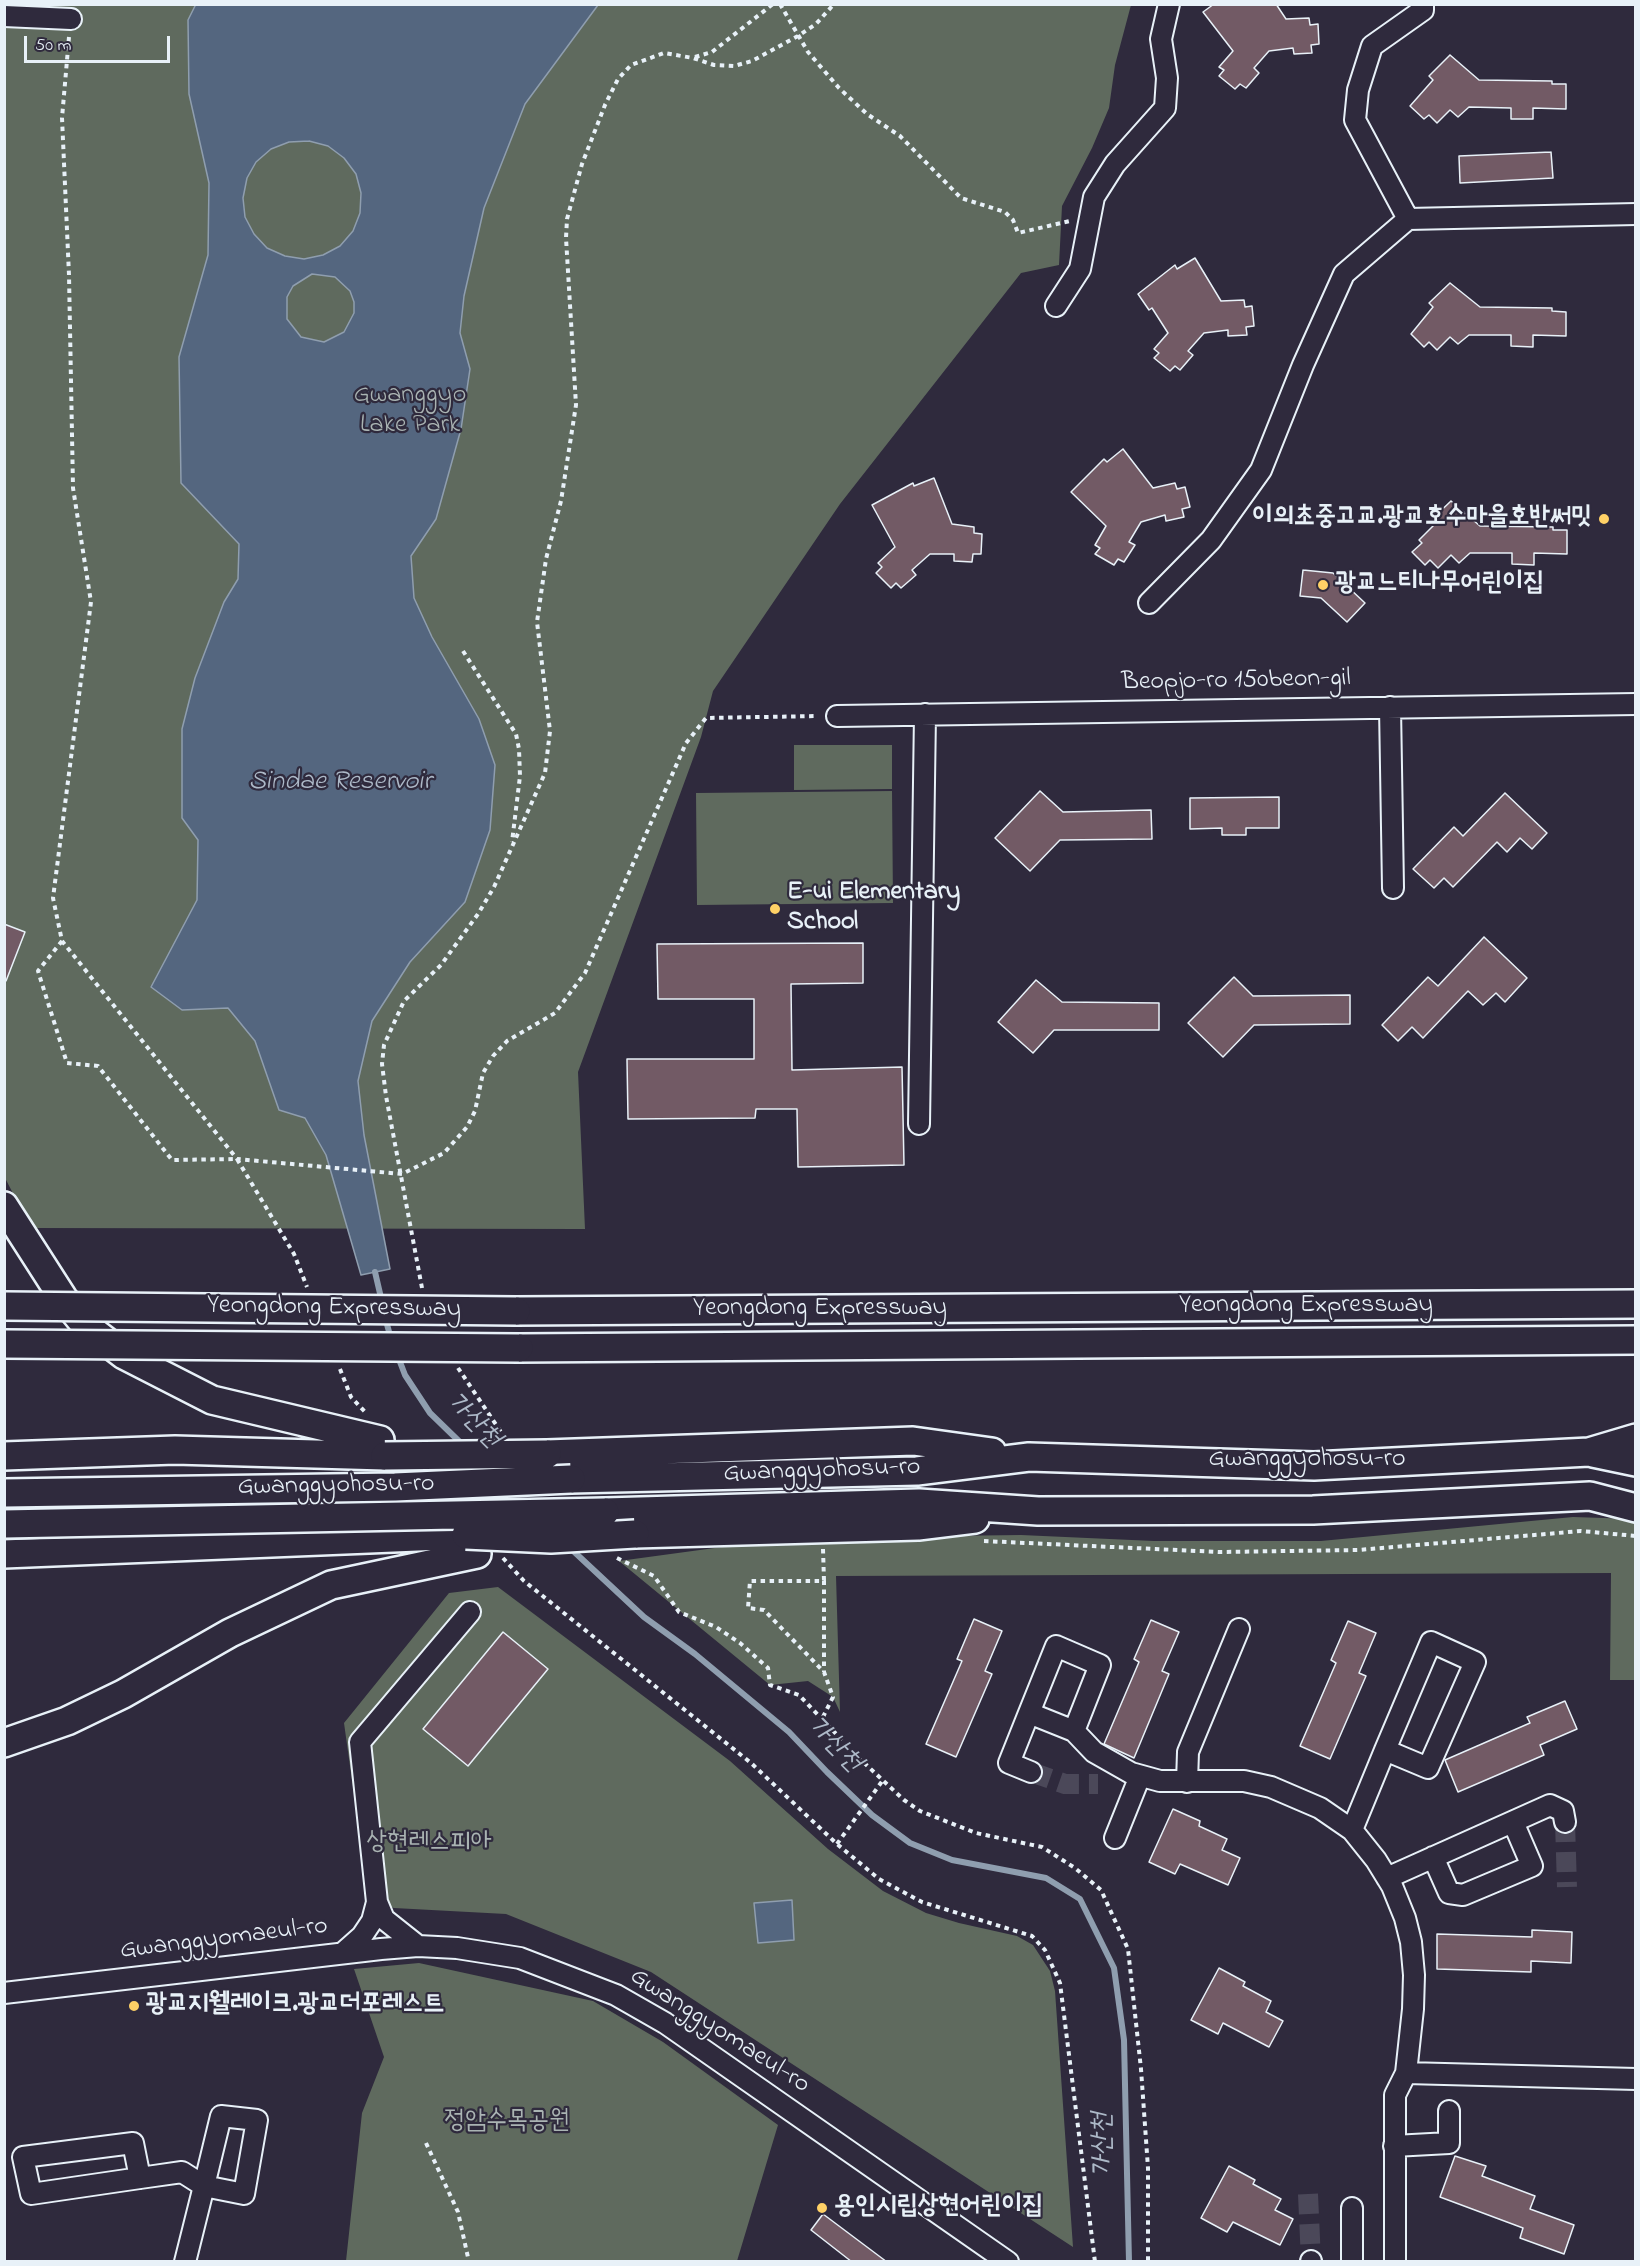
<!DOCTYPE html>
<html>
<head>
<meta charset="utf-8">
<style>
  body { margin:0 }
  #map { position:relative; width:1640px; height:2266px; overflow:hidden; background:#2f2a3d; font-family:"Indie Flower",sans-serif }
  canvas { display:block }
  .frame { position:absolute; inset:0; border:6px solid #e8f1f8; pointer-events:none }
  .scale { position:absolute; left:24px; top:36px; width:146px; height:27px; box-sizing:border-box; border:3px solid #e8f1f8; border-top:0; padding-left:8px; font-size:18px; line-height:21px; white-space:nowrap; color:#e8f1f8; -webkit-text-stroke:4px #2f2a3d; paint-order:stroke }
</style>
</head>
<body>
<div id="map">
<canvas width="1640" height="2266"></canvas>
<div class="frame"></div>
<div class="scale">50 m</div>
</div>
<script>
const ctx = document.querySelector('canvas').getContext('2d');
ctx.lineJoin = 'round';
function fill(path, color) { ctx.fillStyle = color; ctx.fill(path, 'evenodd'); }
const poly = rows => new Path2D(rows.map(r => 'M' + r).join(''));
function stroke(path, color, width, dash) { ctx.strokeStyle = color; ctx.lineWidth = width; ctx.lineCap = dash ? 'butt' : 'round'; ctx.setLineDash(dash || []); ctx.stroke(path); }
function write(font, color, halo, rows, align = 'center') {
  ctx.font = font + ' "Indie Flower","Poor Story",sans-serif'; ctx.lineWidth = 4.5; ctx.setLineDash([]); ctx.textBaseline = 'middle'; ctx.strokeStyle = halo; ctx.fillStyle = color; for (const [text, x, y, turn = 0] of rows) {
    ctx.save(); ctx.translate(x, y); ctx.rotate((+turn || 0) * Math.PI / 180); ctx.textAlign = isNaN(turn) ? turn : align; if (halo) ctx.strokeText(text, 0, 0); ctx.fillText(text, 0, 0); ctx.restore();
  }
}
const green = poly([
  [5,5,1131,5,1115,65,1109,108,1092,148,1062,206,1059,265,1021,273,840,504,713,691,701,737,578,1072,585,1229,31,1228,5,1178],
  [794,745,892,745,892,789,794,790],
  [892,791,893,903,697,905,696,793],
  [1573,1517,1635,1519,1635,1680,1610,1680,1611,1573,836,1576,840,1712,833,1697,808,1681,770,1685,619,1561,788,1538,1021,1535,1154,1541,1321,1541],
  [498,1587,730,1761,828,1849,883,1891,926,1913,959,1923,1017,1936,1033,1945,1050,1971,1055,1991,1073,2247,651,1972,506,1914,394,1908,369,1901,344,1723,449,1593],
  [419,1963,593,2001,663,2042,778,2125,737,2261,346,2261,362,2113,384,2057,354,1969]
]);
const water = poly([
  [196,4,598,5,525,104,484,208,464,296,460,333,470,369,461,429,436,519,411,556,414,598,432,637,479,719,495,765,490,830,465,902,410,962,372,1021,358,1081,364,1135,390,1269,361,1275,326,1155,305,1118,279,1110,255,1041,228,1008,182,1010,151,987,197,900,198,840,182,818,182,729,195,678,224,602,238,579,239,544,181,483,179,357,208,255,209,183,189,94,188,20,196,4],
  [309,141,328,146,344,158,356,174,361,193,360,213,353,231,340,246,323,255,304,259,285,256,267,248,254,234,245,217,243,198,247,178,256,162,271,149,289,142,309,141],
  [312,274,335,277,350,291,354,302,354,313,344,332,324,342,301,337,287,319,287,297,293,286,312,274],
  [792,1900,794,1940,758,1943,754,1903,792,1900]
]);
const stream = poly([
  [375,1272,382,1302],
  [385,1317,391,1339],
  [397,1354,405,1375,430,1413,465,1447],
  [569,1547,644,1617,695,1654,789,1732,827,1772,872,1815,910,1843,952,1860,1046,1878,1080,1899,1114,1968,1124,2040,1129,2262]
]);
const building = poly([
  [1214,4,1276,4,1286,19,1309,18,1310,25,1318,24,1319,44,1311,45,1312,53,1294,54,1293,48,1269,51,1254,68,1259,73,1246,88,1240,84,1235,89,1219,76,1224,70,1219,67,1233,51,1203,12,1214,4],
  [1450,55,1479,80,1552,81,1552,84,1566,84,1566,109,1533,108,1533,119,1511,119,1511,108,1469,107,1458,117,1450,110,1437,123,1429,115,1424,119,1410,106,1433,80,1429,76,1450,55],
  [1551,152,1553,178,1460,183,1459,156,1551,152],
  [1195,258,1221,301,1244,300,1245,307,1252,306,1254,326,1246,327,1247,335,1228,336,1228,330,1204,333,1188,351,1193,355,1180,370,1175,366,1170,371,1154,358,1159,353,1154,349,1168,333,1152,308,1149,310,1138,294,1175,265,1177,269,1195,258],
  [1450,283,1480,307,1552,308,1552,311,1566,312,1566,336,1533,335,1533,347,1511,346,1511,335,1469,335,1458,344,1450,337,1437,350,1429,342,1424,347,1411,334,1433,307,1429,303,1450,283],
  [1123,449,1153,488,1175,483,1177,489,1185,487,1190,507,1182,509,1184,517,1166,521,1165,515,1141,522,1129,542,1135,545,1124,562,1118,559,1114,565,1095,554,1100,548,1095,545,1106,526,1071,492,1104,459,1107,462,1123,449],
  [934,478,952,524,974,527,974,533,982,534,981,554,973,554,972,562,954,561,954,554,930,554,912,570,916,575,901,588,896,583,891,588,876,573,882,567,878,563,895,547,872,505,913,483,914,486,934,478],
  [1451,501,1480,526,1553,527,1553,530,1567,530,1567,554,1534,553,1534,565,1512,564,1512,553,1470,553,1459,563,1451,555,1438,568,1430,560,1425,565,1412,552,1422,543,1419,540,1434,525,1430,521,1451,501],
  [1303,570,1333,573,1365,603,1347,622,1321,598,1300,596,1303,570],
  [1040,791,1063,812,1151,810,1152,839,1060,840,1030,871,995,838,1040,791],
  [1505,793,1547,833,1532,849,1520,838,1507,852,1497,842,1453,887,1444,878,1434,888,1413,869,1454,827,1463,836,1505,793],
  [1279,797,1279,828,1246,828,1246,835,1222,835,1222,828,1190,829,1190,798,1279,797],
  [4,924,25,932,6,981,4,981,4,924],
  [1484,937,1527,978,1505,1002,1496,993,1483,1005,1468,991,1423,1038,1412,1027,1398,1041,1382,1025,1428,977,1438,986,1484,937],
  [863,943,863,983,791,984,792,1070,902,1067,904,1165,798,1167,797,1109,756,1109,755,1118,628,1119,627,1059,754,1059,754,999,658,999,657,944,863,943],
  [1234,977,1253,996,1350,995,1350,1024,1254,1025,1223,1057,1188,1023,1234,977],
  [1036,980,1062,1002,1159,1003,1159,1030,1054,1030,1033,1053,998,1022,1036,980],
  [974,1619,1002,1631,985,1671,992,1674,956,1757,926,1744,962,1661,957,1659,974,1619],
  [1151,1620,1179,1632,1162,1671,1169,1674,1134,1758,1104,1744,1139,1662,1134,1659,1151,1620],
  [1348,1621,1376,1633,1359,1673,1366,1676,1330,1759,1300,1746,1336,1663,1331,1660,1348,1621],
  [503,1632,548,1669,468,1766,423,1729,503,1632],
  [1565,1701,1577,1729,1540,1745,1544,1755,1458,1792,1445,1760,1530,1723,1527,1717,1565,1701],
  [1173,1809,1200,1821,1199,1826,1227,1839,1222,1850,1240,1858,1228,1885,1180,1864,1175,1874,1149,1862,1173,1809],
  [1532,1930,1572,1932,1571,1963,1531,1961,1531,1972,1437,1969,1437,1934,1532,1937,1532,1930],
  [1219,1968,1245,1982,1243,1986,1271,2001,1266,2012,1283,2021,1269,2047,1223,2023,1218,2034,1191,2020,1219,1968],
  [1455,2156,1486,2166,1482,2176,1535,2196,1530,2209,1574,2225,1564,2254,1520,2238,1523,2228,1440,2197,1455,2156],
  [1229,2166,1255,2180,1253,2184,1281,2199,1275,2210,1293,2219,1280,2245,1233,2222,1227,2232,1201,2218,1229,2166],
  [823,2214,887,2262,852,2262,811,2230,823,2214]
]);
const minorTunnel = poly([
  [1031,1772,1065,1784,1098,1784],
  [1565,1822,1567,1887],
  [1308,2194,1311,2261]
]);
const path = poly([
  [780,4,808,52,839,88,867,114,900,136,961,198,1005,212,1013,220,1018,233,1070,221],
  [69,37,62,118,69,275,73,488,91,602,53,898,62,941,237,1159,402,1174,444,1153,467,1127,475,1111,483,1073,493,1056,507,1041,555,1013,585,973,686,743,706,718,818,716],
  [695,57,712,52,773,4],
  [463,651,516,734,519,749,520,776,512,842],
  [62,941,38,971,67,1063,98,1066,172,1160,237,1159,294,1254,307,1287],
  [422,1288,386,1096,382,1064,384,1045,404,1001,441,965,478,914,494,887,545,773,550,731,537,622,546,559,561,501,576,405,566,238,567,219,582,164,605,105,618,79,631,65,664,53,693,58,714,65,734,66,752,61,798,36,816,24,834,4],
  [458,1368,501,1432],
  [340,1369,351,1397,366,1413],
  [984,1541,1219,1552,1358,1550,1581,1531,1636,1536],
  [823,1549,824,1581],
  [503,1558,524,1581,751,1763,837,1844,879,1879,922,1902,1032,1936,1045,1950,1060,1983,1095,2262],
  [617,1558,654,1576,679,1612,716,1627,740,1643,768,1668,770,1685,799,1695,860,1759,904,1800,920,1811,976,1833,1042,1847,1075,1868,1101,1890,1128,1949,1141,2069,1148,2168,1148,2262],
  [823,1717,833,1697,824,1672,764,1610,748,1608,750,1581,824,1581,824,1672],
  [837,1844,883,1780],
  [426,2143,458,2212,469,2262]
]);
const minor = poly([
  [1423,4,1423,10,1372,46,1358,90,1355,120,1408,219,1636,214],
  [4,16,71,19],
  [1056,306,1080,269,1094,197,1115,164,1165,108,1167,78,1161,39,1169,4],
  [1149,603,1211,540,1261,470,1303,365,1344,274,1408,219],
  [1390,707,1393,888],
  [837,716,1636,704],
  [919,1124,925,714],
  [1029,1713,1056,1646,1100,1665,1074,1731],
  [1031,1772,1009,1763,1029,1713,1074,1731,1094,1752,1131,1773,1160,1781,1244,1781,1271,1787,1320,1808,1352,1830,1376,1860,1392,1886,1405,1918,1411,1942,1414,1975,1413,2009,1406,2073],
  [1187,1782,1188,1752,1239,1629],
  [1352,1830,1385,1750,1431,1642,1475,1662,1428,1768,1385,1750],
  [1115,1838,1140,1776],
  [1433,1857,1449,1893,1463,1895,1532,1866,1513,1822],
  [1387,1878,1550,1805,1563,1811,1565,1822],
  [418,1946,384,1919,377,1902,360,1742,470,1612],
  [344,1952,362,1936,372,1921,377,1902],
  [4,1993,381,1949,418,1946,457,1948,520,1958,616,1995,665,2023,1008,2262],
  [1394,2146,1449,2143,1449,2111],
  [140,2178,133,2143,23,2157,31,2194,140,2178,182,2172,204,2186,244,2194,257,2120,221,2116,204,2186,185,2262],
  [1352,2208,1352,2262],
  [1311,2261,1311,2262],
  [1395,2262,1395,2095,1406,2073,1636,2079]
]);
const highway = poly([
  [4,1206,63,1298,85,1325,124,1355,212,1400,380,1440],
  [516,1311,1636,1304],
  [519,1348,1636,1340],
  [1593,1453,1636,1462],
  [547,1454,913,1441,992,1452],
  [4,1456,175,1450,385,1456],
  [571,1479,917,1471,1029,1457,1314,1466,1589,1452,1636,1438],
  [605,1512,919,1503,1038,1511,1313,1510,1590,1496,1636,1508],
  [635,1534,918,1526,975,1519],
  [4,1554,466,1535],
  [4,1743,67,1721,123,1694,230,1633,331,1585,477,1554]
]);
const highwayBridge = poly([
  [4,1306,516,1311],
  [4,1344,519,1348],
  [385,1456,547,1454],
  [4,1493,395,1487,571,1479],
  [4,1524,605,1512],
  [466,1535,551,1539,635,1534]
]);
const markers = [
  [1604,519,6,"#ffd166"],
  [1323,585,6,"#ffd166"],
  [775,909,6,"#ffd166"],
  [134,2006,6,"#ffd166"],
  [822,2208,6,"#ffd166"]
];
const parkNames = [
  ["Gwanggyo",410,397],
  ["Lake Park",410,427],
  ["상현레스피아",429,1844],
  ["정암수목공원",507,2123]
];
const poiNames = [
  ["이의초중고교.광교호수마을호반써밋",1592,519,"right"],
  ["광교느티나무어린이집",1335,585],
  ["E-ui Elementary",787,894],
  ["School",787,924],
  ["광교지웰레이크.광교더포레스트",146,2006],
  ["용인시립상현어린이집",834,2208]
];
const streetNames = [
  ["Beopjo-ro 150beon-gil",1236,682,-1],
  ["Yeongdong Expressway",1306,1307],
  ["Yeongdong Expressway",334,1309,1],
  ["Yeongdong Expressway",820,1310],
  ["Gwanggyohosu-ro",1307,1461],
  ["Gwanggyohosu-ro",822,1472,-2],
  ["Gwanggyohosu-ro",336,1487,-1],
  ["Gwanggyomaeul-ro",224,1940,-7],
  ["Gwanggyomaeul-ro",719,2032,33]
];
const waterNames = [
  ["Sindae Reservoir",340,784],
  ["가산천",472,1422,45],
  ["가산천",833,1746,45],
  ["가산천",1105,2145,-91]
];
fill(green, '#5f6a5e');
fill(water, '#54667f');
stroke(water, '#8f9eaf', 1.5);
stroke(stream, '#8f9eaf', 6);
fill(building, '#725a65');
stroke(building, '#e8f1f8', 1.5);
stroke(minorTunnel, '#4b4859', 20, [20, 10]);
stroke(minor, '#e8f1f8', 24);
stroke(highway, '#e8f1f8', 32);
stroke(path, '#e8f1f8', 4, [4.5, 4.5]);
stroke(minor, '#2f2a3d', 20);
stroke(highway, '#2f2a3d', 27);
stroke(highwayBridge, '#e8f1f8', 32, []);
stroke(highwayBridge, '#2f2a3d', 27);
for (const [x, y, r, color] of markers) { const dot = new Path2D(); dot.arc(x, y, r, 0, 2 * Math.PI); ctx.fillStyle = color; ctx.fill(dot); stroke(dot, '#2f2a3d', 2); }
write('26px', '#aab4b3', '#2f2a3d', parkNames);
write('bold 26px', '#e8f1f8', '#2f2a3d', poiNames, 'left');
write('26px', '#e8f1f8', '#2f2a3d', streetNames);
write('italic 27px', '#adb9c8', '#2f2a3d', waterNames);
</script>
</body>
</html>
